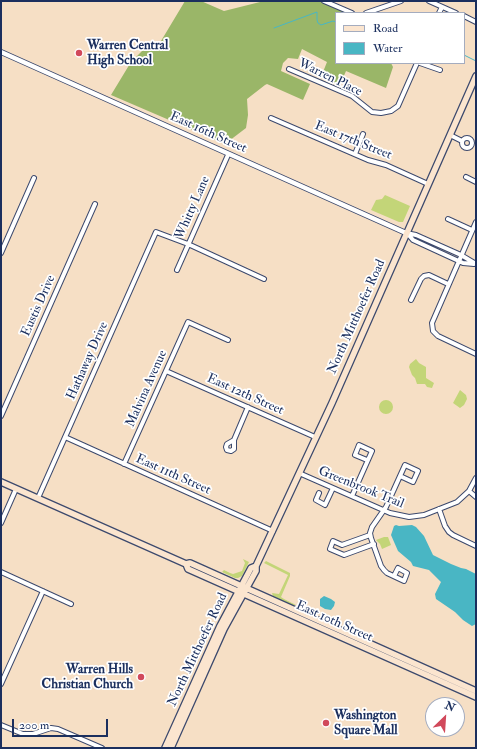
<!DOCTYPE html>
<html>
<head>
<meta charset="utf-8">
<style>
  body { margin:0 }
  #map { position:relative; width:477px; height:749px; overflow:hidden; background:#f6dfc5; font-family:"IM FELL Double Pica",serif }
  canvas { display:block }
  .frame { position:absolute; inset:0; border:2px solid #1b2f5e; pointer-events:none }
  .legend { position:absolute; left:335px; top:12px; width:130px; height:52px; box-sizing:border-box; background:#fff; border:1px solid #a4acbf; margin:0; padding:5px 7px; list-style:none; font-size:12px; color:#1b2f5e }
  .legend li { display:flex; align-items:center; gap:8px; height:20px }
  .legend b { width:20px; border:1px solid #a4acbf }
  .north { position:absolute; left:425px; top:697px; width:40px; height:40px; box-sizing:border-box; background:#fff; border:1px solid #a4acbf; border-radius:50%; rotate:25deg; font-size:11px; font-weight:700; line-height:16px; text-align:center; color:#1b2f5e }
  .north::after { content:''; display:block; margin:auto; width:14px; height:18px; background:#d1495b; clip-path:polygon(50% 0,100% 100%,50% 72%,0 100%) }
  .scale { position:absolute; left:12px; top:719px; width:96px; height:18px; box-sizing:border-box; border:2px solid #1b2f5e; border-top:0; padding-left:5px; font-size:12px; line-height:14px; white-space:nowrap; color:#1b2f5e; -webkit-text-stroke:3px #fff; paint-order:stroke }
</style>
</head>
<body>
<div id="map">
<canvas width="477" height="749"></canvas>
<div class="frame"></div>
<ul class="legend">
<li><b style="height:5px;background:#fbe5cf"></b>Road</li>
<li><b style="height:11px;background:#49b6c4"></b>Water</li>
</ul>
<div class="north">N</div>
<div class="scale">200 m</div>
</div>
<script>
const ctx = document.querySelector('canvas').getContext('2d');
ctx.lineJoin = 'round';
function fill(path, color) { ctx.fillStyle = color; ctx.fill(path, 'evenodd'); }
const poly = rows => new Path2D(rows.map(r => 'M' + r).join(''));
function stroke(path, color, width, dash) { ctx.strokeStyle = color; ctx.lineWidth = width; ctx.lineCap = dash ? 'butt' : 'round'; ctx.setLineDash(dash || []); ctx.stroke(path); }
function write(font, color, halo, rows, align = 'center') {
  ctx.font = font + ' "IM FELL Double Pica",serif'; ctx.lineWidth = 3.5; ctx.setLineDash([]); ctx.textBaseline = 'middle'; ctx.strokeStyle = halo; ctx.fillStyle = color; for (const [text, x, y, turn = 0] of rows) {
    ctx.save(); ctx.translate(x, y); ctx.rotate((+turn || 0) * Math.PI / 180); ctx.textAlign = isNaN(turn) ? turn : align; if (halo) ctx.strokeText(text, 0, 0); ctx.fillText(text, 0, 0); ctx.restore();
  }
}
const green = poly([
  [385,195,410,206,403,222,399,222,371,210,376,200,382,199],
  [416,359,419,363,426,367,426,378,434,383,432,388,427,387,425,384,417,384,415,378,412,375,409,367,410,364],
  [460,390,466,395,467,399,464,405,460,408,453,403],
  '379 407a7 7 0 1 1 14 0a7 7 0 1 1-14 0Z',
  [384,537,388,537,391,545,382,549,380,544,376,540],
  [243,559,249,562,242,576,238,578,235,578,222,572,224,570,230,573,233,574,242,571,245,563],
  [266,561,290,573,290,576,281,597,284,599,296,605,295,605,294,606,273,596,272,593,279,594,288,575,264,563]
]);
const forest = poly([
  [185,1,201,1,224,11,264,1,319,1,347,13,336,13,336,63,391,63,393,67,386,88,346,71,340,85,321,77,327,62,302,49,298,59,288,58,283,63,281,71,310,84,303,100,267,84,265,85,247,99,248,115,246,128,225,144,111,95,131,62,143,50,158,46]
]);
const water = poly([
  [396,525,399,526,412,525,416,527,424,536,433,555,451,564,461,568,466,569,476,574,476,624,472,626,463,620,455,612,436,599,435,594,441,582,429,570,413,566,411,562,398,551,391,535,394,526],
  [324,596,331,599,335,602,334,606,331,610,325,609,320,606,320,599]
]);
const stream = poly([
  [274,28,317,12,317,20,318,23,321,25,333,21,336,22],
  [464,55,476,61],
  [476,723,476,738]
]);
const minor = poly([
  [324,1,352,13],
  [429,1,456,13],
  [366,13,401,1],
  [439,13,442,7],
  [464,16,476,22],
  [420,63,440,70],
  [289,69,352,96,372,112,381,113,391,111,398,106,417,63],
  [271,118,368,160,386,165,428,184],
  [450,135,462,141],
  '462 143a5 5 0 1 1 10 0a5 5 0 1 1-10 0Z',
  [355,154,363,134],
  [466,177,476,182],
  [448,219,472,230],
  [476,222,432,323,433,331,438,336,476,354],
  [406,233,416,235,461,255,476,264],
  [407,233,413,240,463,263,474,264],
  [1,253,34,178],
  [177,270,228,155],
  [411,300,421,279,424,276,429,275,448,284],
  [166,371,315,437],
  [1,416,95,204],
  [65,437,273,531],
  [234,440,248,407],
  [234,440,234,449,231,451,227,450,226,447,227,444,234,440],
  [124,464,188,322,228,340],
  [299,473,390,513,409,517,424,515,457,502,469,491,476,478],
  [469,491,476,497],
  [319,493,316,500,325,505,333,488],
  [352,496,372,451,359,445,355,455,367,460],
  [38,498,156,232,188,244,264,279],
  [439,509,445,526,449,532,453,535,476,546],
  [1,523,16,489],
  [370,535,342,545,333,541,330,549,344,555,374,544],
  [1,572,71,604],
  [394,576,398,568,407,573,404,581,387,573,384,570,381,566,371,538,370,533,372,527,386,507,400,476,405,465,418,471,413,482,400,476],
  [1,684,43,591],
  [1,725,23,734,33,734,51,728,58,729,102,748]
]);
const tertiary = poly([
  [1,52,406,233]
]);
const secondary = poly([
  [1,482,186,564,190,563,476,691],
  [186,564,188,569,476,697],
  [165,748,220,626,251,568,256,566],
  [171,748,224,629,256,571,256,566,332,403,476,76]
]);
const markers = [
  [79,53,4,"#d1495b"],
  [141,677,4,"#d1495b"],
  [326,723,4,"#d1495b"]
];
const poiNames = [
  ["Warren Central",87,46],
  ["High School",87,61],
  ["Warren Hills",133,670,"right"],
  ["Christian Church",133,685,"right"],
  ["Washington",334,716],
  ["Square Mall",334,731]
];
const streetNames = [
  ["Warren Place",330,78,26],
  ["East 16th Street",208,133,24],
  ["East 17th Street",353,141,22],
  ["Whitty Lane",193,208,-66],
  ["Eustis Drive",39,306,-66],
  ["North Mitthoefer Road",357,317,-66],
  ["Hathaway Drive",88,361,-66],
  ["Malvina Avenue",147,389,-66],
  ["East 12th Street",245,395,24],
  ["East 11th Street",173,475,24],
  ["Greenbrook Trail",361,488,22],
  ["East 10th Street",334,622,24],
  ["North Mitthoefer Road",198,650,-65]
];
fill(green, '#c3d578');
fill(forest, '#9ab668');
fill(water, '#49b6c4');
stroke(stream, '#49b6c4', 1);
stroke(minor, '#3c496d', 6);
stroke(tertiary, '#3c496d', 6);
stroke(secondary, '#3c496d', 8);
stroke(minor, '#fff', 4);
stroke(tertiary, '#fff', 4.5);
stroke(secondary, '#fbe5cf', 5.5);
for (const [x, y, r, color] of markers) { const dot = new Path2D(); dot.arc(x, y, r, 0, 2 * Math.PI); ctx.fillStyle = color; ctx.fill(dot); stroke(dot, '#fff', 1.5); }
write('bold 13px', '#1b2f5e', '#fff', poiNames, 'left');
write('13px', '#1b2f5e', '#fff', streetNames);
</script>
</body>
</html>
